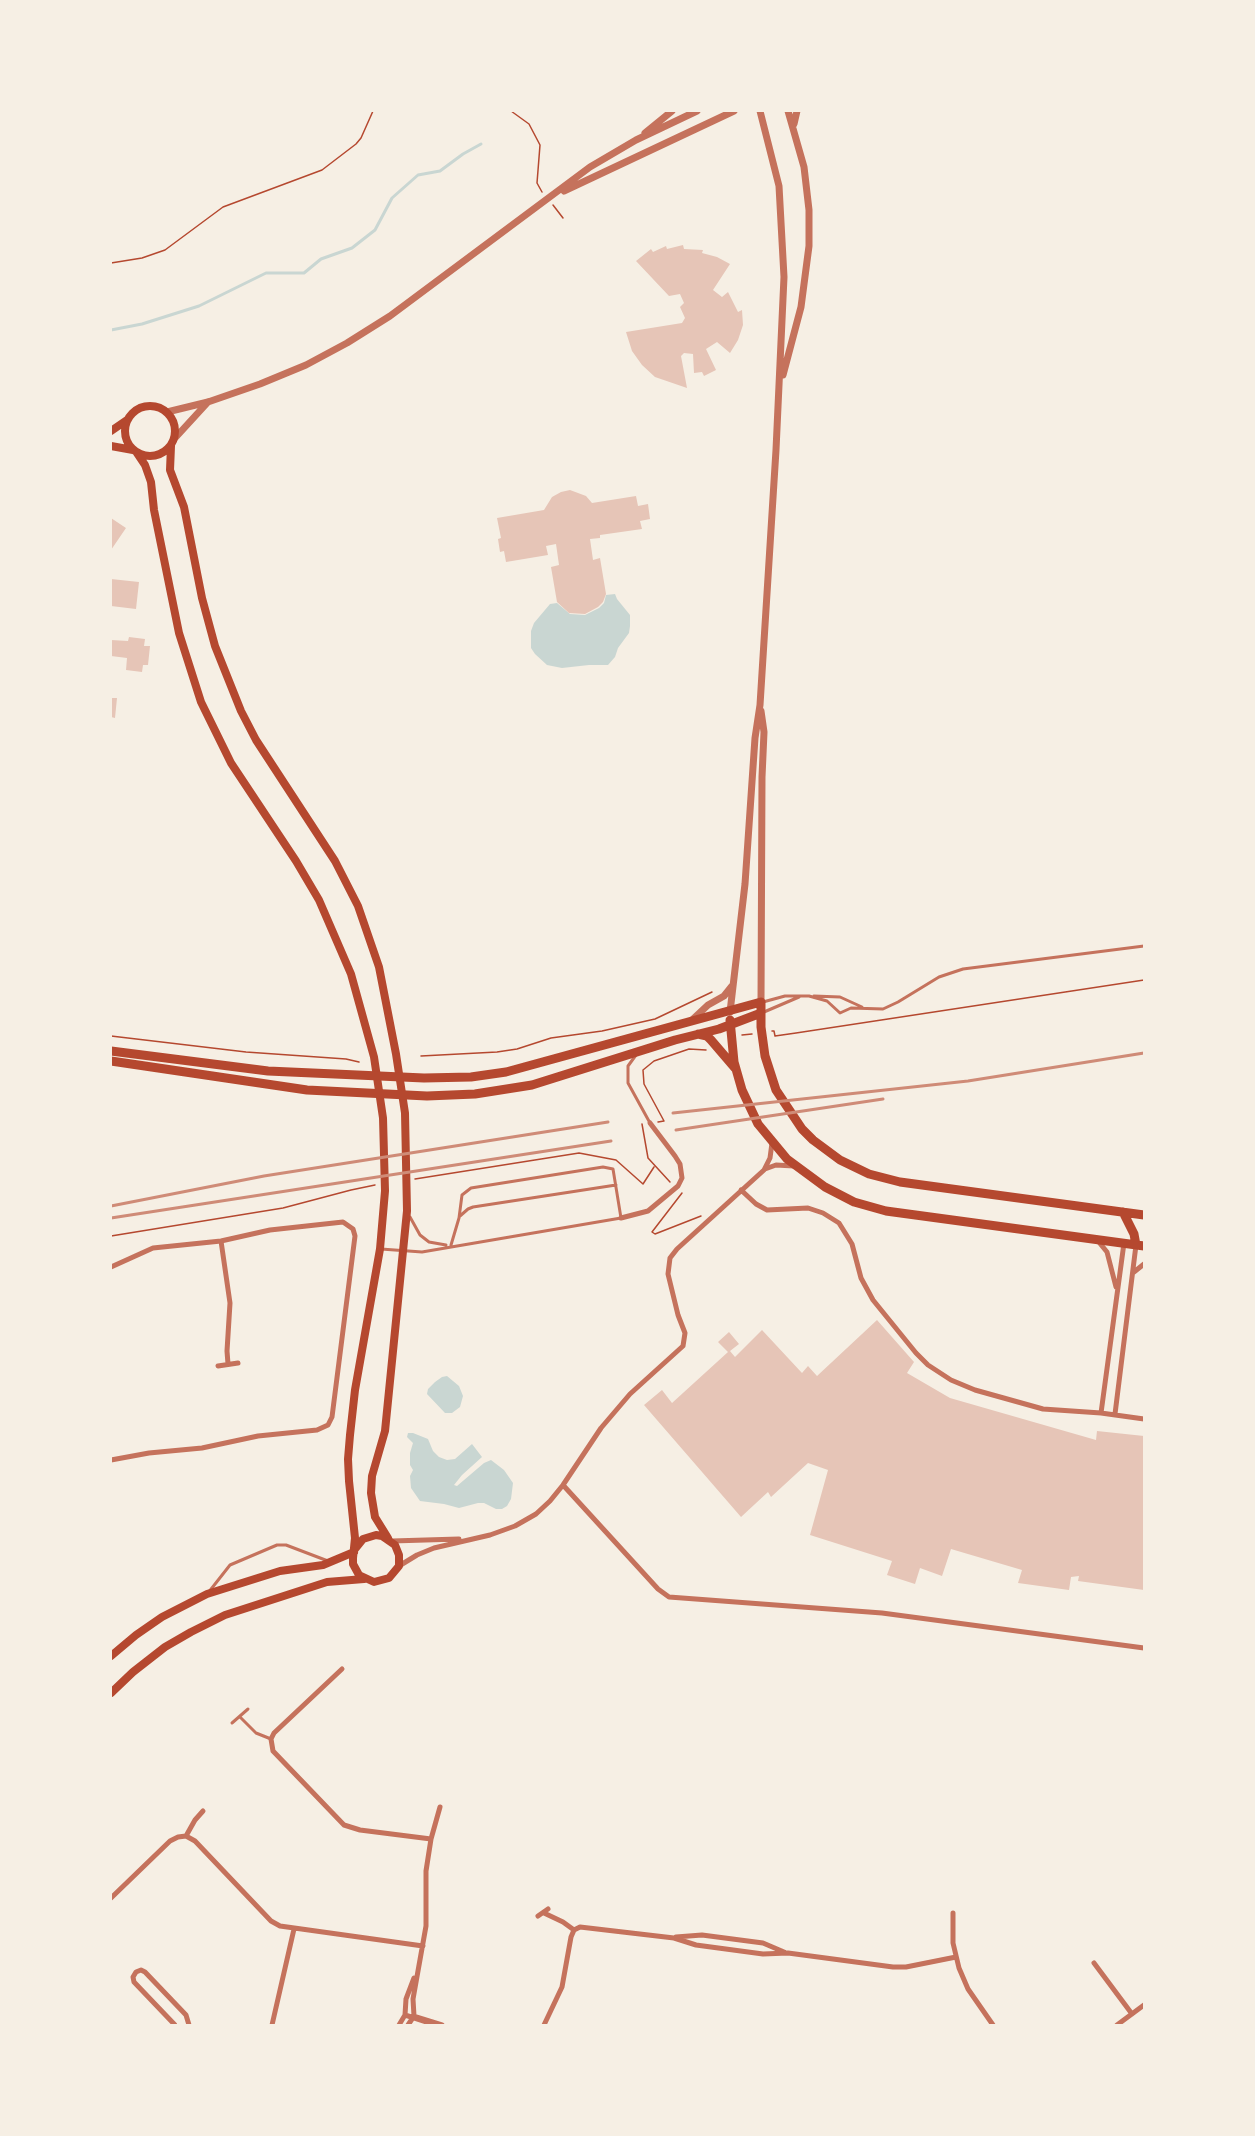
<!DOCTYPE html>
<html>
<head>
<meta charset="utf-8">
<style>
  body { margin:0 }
  #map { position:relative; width:1255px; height:2136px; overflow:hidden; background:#f6efe4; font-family:Ubuntu,sans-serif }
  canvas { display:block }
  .frame { position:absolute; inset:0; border:112px solid #f6efe4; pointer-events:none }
</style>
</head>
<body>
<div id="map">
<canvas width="1255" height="2136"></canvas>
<div class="frame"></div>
</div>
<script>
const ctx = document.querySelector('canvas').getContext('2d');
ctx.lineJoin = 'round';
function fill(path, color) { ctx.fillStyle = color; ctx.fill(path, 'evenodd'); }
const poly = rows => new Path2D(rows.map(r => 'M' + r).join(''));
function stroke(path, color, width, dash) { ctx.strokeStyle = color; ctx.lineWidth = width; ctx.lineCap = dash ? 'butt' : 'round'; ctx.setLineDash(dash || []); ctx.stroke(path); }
const water = poly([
  [615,594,617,599,630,615,630,626,629,633,618,648,615,657,608,665,589,665,562,668,547,665,535,654,531,648,531,631,534,623,550,604,557,603,570,614,585,615,599,608,604,603,606,595],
  [447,1376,459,1386,463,1396,460,1407,452,1413,445,1413,427,1394,428,1389,435,1382,442,1377],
  [408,1433,413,1433,428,1439,433,1451,439,1457,447,1460,455,1459,472,1444,482,1457,462,1475,454,1485,457,1486,484,1463,491,1460,504,1470,513,1483,511,1499,507,1506,502,1509,496,1509,484,1503,478,1503,459,1508,444,1504,420,1501,411,1488,410,1476,413,1470,410,1465,410,1453,413,1443,407,1437]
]);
const stream = poly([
  [111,330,142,324,199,306,266,273,304,273,321,259,352,248,375,230,392,198,418,175,440,171,463,154,481,144]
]);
const building = poly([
  [683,245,684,249,703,250,702,253,717,257,730,264,713,290,722,297,728,292,738,312,742,310,743,325,738,340,730,353,717,342,706,349,716,370,704,376,702,372,694,373,693,354,684,353,681,356,687,388,655,377,642,365,632,351,626,332,682,323,685,318,680,307,684,303,680,294,669,296,636,261,651,249,653,252,666,246,667,249],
  [570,490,586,496,592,503,636,496,638,506,648,504,650,519,640,521,642,529,600,535,600,538,590,539,593,560,600,558,606,594,603,602,598,607,585,614,569,613,557,602,551,567,559,565,556,544,546,546,548,555,506,562,504,551,500,552,498,539,501,538,497,518,544,510,552,497,561,492],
  [111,518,126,528,111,550],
  [111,579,139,582,136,609,111,606],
  [129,637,145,639,144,646,150,646,148,665,143,665,142,672,126,670,127,658,111,656,111,640,128,641],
  [111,698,117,698,115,718,111,717],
  [877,1320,914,1362,907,1373,950,1398,1096,1440,1097,1431,1144,1436,1144,1590,1078,1581,1079,1576,1071,1577,1069,1590,1018,1583,1022,1570,951,1549,942,1576,920,1568,915,1584,887,1575,892,1561,810,1535,828,1470,808,1463,771,1497,768,1492,741,1517,644,1405,662,1390,672,1403,728,1352,718,1342,729,1332,739,1344,730,1351,735,1357,762,1330,802,1373,808,1366,817,1376]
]);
const path = poly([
  [511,111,529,124,540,145,537,183,542,192],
  [553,205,563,218],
  [111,263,142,258,165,250,223,207,322,170,356,144,361,138,373,111],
  [772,1031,774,1031,775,1036,796,1033,1144,980],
  [742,1035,752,1034],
  [111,1036,246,1052,346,1059,359,1062],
  [421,1056,497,1052,517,1049,551,1038,602,1031,655,1019,712,992],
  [658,1122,664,1121,644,1084,643,1070,654,1061,689,1049,706,1050],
  [642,1124,648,1158,670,1182],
  [415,1179,579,1153,616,1160,643,1184,654,1167],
  [682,1193,652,1232,655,1234,701,1216],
  [111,1236,283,1208,351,1190,375,1185]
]);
const service = poly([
  [814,996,840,997,862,1007],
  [763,1002,785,996,809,996,827,1001,840,1013,851,1008,883,1009,898,1002,939,977,963,969,1144,946],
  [764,1012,799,997],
  [636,1055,628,1066,628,1083,650,1123],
  [460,1216,468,1209,473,1207,616,1185],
  [410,1217,420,1235,429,1242,446,1245],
  [381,1249,422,1252,621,1218,613,1169,603,1167,471,1188,462,1195,459,1218,451,1245],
  [208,1593,230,1565,277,1545,286,1545,328,1561],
  [240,1717,256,1733,271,1739],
  [232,1723,248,1709]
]);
const minor = poly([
  [765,1169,776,1165,794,1166],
  [741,1190,756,1204,767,1210,808,1208,823,1213,839,1223,852,1244,861,1278,873,1300,916,1353,928,1365,951,1380,975,1390,1043,1409,1101,1413,1144,1419],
  [621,1218,648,1211,678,1186,682,1178,680,1164,675,1156,650,1123],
  [221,1241,230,1303,227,1351,228,1364],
  [1098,1241,1107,1252,1116,1287],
  [111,1267,153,1248,221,1241,270,1230,343,1222,353,1229,355,1236,332,1417,328,1425,317,1430,258,1436,202,1448,149,1453,111,1460],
  [1134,1272,1144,1264],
  [218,1366,238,1363],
  [1101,1413,1124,1243],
  [1115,1414,1136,1245],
  [563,1485,658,1589,669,1597,882,1613,1144,1648],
  [392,1541,459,1539],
  [399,1566,417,1555,434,1548,490,1535,515,1526,536,1514,550,1501,563,1485,601,1428,630,1394,683,1346,685,1333,678,1315,668,1274,670,1258,677,1249,764,1170,770,1158,772,1143],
  [342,1669,274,1733,271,1739,273,1751,344,1825,360,1830,431,1839],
  [186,1836,195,1820,203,1811],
  [111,1898,170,1841,178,1837,186,1836,195,1841,271,1921,280,1926,423,1946],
  [544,1913,563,1922,574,1930],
  [953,1913,953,1943,959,1968,968,1989,993,2025],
  [538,1916,548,1909],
  [676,1937,702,1935,763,1943,784,1952],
  [1094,1963,1132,2014],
  [405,2015,433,2024],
  [413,2016,442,2025],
  [175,2025,134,1982,133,1977,136,1972,141,1970,145,1972,186,2015,189,2025],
  [272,2025,294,1929],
  [399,2025,405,2015,406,1999,414,1978],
  [408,2025,414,2016,413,1999,426,1926,426,1871,431,1839,440,1807],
  [544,2025,562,1987,571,1937,574,1930,580,1927,674,1938,696,1945,763,1954,788,1953,893,1967,906,1967,956,1957],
  [1117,2025,1144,2005]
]);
const tertiary = poly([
  [794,124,797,111],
  [645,133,672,111],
  [564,191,734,111],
  [783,375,801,307,809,246,809,210,804,167,788,111],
  [167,412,208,402,260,384,306,365,347,343,390,316,590,167,636,140,697,111],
  [175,438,208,402],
  [761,711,764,732,762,777,761,1002],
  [730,1012,745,884,755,738,760,705,776,450,784,277,779,186,760,111],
  [692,1020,708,1005,724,996,732,986]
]);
const secondary = poly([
  '125 431a25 25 0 1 1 50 0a25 25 0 1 1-50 0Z',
  [111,431,127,420],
  [111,446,133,450],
  [171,446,170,470,184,507,202,598,215,646,241,711,256,740,335,861,358,906,379,967,396,1054,405,1113,407,1211,385,1431,372,1476,371,1493,375,1517,388,1538],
  [137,453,145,465,151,482,154,510,179,633,201,702,231,763,296,861,319,900,351,974,374,1057,383,1118,385,1191,380,1249,355,1390,350,1435,348,1459,349,1481,355,1538,353,1558,353,1564,359,1575,374,1582,389,1578,399,1566,399,1555,395,1545,382,1536,376,1535,363,1539,355,1549],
  [111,1656,136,1635,162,1617,207,1594,280,1571,323,1565,354,1552],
  [111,1693,133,1672,165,1647,191,1632,225,1615,327,1582,364,1579]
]);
const primary = poly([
  [730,1020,734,1062,742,1090,758,1124,787,1159,825,1187,854,1202,886,1211,1144,1246],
  [698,1034,707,1036,711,1040,735,1068],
  [111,1051,268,1071,424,1078,471,1077,506,1072,761,1002,761,1027,765,1056,776,1090,802,1129,813,1140,840,1160,869,1174,900,1182,1144,1215],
  [111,1061,307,1090,427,1096,475,1094,532,1085,675,1040,719,1029,761,1013],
  [1123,1212,1134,1234,1136,1245]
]);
const rail = poly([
  [673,1113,968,1081,1144,1053],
  [676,1130,883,1099],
  [111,1206,264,1176,608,1122],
  [111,1218,611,1141]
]);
fill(water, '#c9d6d2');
stroke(stream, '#c9d6d2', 3);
fill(building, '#e6c5b7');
stroke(path, '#b5482f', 1.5);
stroke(service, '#c5725c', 3);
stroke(minor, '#c5725c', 5);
stroke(tertiary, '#c5725c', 7);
stroke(secondary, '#b5482f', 8);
stroke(primary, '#b5482f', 9);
stroke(rail, '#cf8b77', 3);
</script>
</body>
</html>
